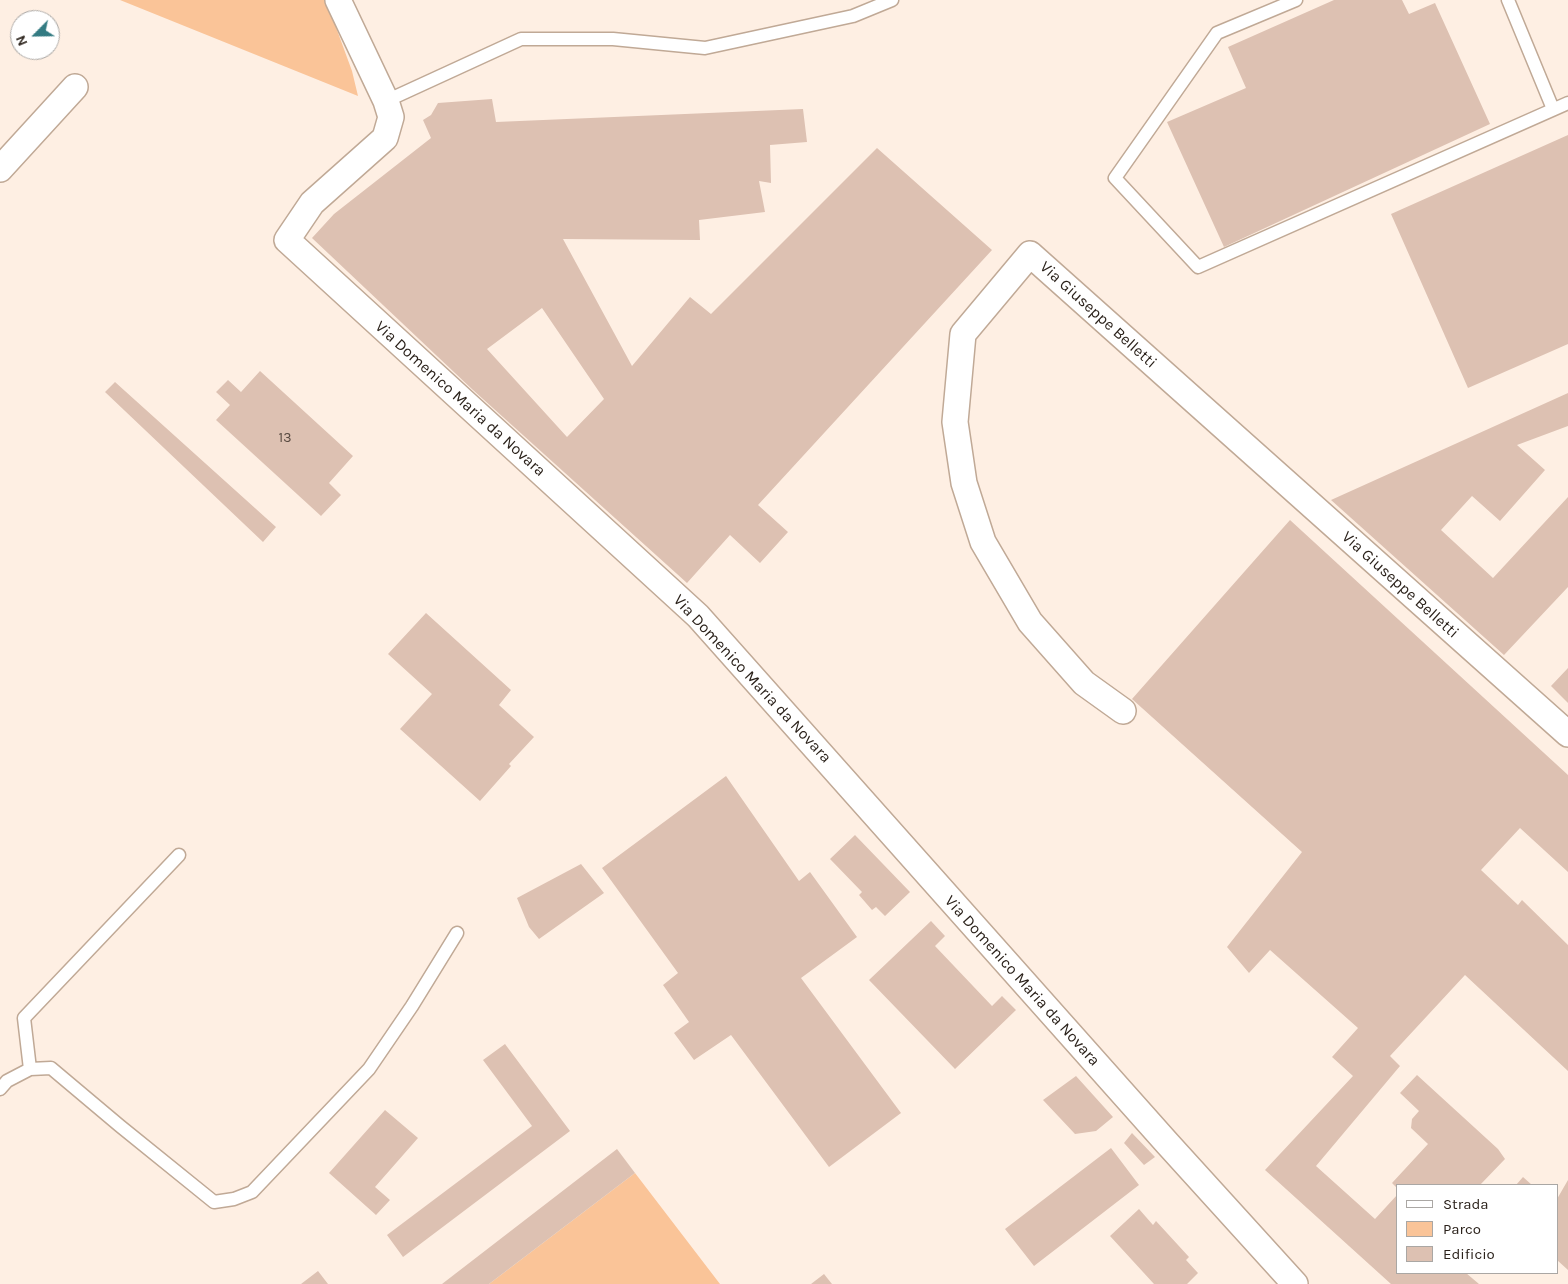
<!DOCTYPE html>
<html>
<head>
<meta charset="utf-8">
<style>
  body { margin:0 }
  #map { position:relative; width:1568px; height:1284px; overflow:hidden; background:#feefe3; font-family:Karla,sans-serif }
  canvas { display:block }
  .legend { position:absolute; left:1396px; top:1184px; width:162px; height:90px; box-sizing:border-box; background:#fff; border:1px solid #aaa7a4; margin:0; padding:6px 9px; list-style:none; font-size:15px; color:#2b221b }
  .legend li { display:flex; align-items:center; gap:10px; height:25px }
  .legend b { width:25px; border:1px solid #aaa7a4 }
  .north { position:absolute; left:10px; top:10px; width:50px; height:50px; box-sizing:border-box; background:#fff; border:1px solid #aaa7a4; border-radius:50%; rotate:247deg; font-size:14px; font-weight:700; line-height:20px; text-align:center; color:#2b221b }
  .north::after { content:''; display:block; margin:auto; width:18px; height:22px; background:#337b82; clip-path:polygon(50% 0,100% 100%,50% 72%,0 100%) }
</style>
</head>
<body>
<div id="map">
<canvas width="1568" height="1284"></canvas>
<ul class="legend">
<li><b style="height:6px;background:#fff"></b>Strada</li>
<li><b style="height:14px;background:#fac498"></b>Parco</li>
<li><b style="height:14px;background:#ddc1b2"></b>Edificio</li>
</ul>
<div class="north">N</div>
</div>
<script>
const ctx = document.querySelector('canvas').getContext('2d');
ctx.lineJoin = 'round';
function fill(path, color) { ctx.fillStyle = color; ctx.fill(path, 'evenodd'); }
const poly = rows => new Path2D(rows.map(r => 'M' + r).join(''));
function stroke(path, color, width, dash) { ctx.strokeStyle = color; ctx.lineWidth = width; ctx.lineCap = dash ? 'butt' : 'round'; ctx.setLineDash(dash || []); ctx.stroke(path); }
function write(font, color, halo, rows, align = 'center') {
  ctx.font = font + ' Karla,sans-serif'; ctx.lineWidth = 4.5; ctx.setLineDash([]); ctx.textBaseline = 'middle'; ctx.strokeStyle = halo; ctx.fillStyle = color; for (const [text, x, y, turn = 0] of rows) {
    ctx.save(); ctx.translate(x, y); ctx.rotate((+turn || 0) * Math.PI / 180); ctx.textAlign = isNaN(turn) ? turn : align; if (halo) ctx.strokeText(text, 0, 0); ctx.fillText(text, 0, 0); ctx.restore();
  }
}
const green = poly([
  [120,0,326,0,352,71,358,96],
  [635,1173,720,1284,489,1284]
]);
const building = poly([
  [1334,0,1402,0,1409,14,1435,3,1490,124,1224,247,1167,122,1246,88,1228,47],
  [492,99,496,122,803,109,807,142,770,145,771,183,759,181,765,212,699,220,700,240,563,239,632,366,690,297,711,314,877,148,992,250,758,505,788,532,760,563,730,535,687,583,473,390,312,238,334,214,431,138,423,120,431,115,438,103],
  [542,308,604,399,567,437,487,349],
  [1568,135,1568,344,1468,388,1391,214],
  [260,371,353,456,329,483,341,495,321,516,216,420,230,405,216,392,228,380,241,392],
  [115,382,276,527,263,542,105,392],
  [1568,393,1568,426,1517,445,1545,470,1500,521,1472,496,1441,530,1493,578,1568,497,1568,587,1504,655,1331,500],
  [1290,520,1568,775,1568,872,1520,828,1481,870,1518,905,1522,900,1568,945,1568,1071,1465,975,1390,1056,1400,1066,1316,1166,1375,1219,1397,1195,1397,1273,1466,1273,1479,1284,1391,1284,1265,1170,1353,1076,1332,1057,1358,1028,1270,950,1249,973,1227,947,1302,852,1132,699],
  [426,613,511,690,499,705,534,737,509,764,511,766,480,801,400,729,432,694,388,654],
  [1568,668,1568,703,1551,686],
  [726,776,799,881,810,872,857,937,801,978,901,1113,829,1167,731,1035,694,1060,674,1033,689,1022,663,985,678,973,602,868],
  [855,835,910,892,885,916,876,907,872,910,859,895,862,892,830,859],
  [581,864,604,893,539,939,529,927,517,898],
  [931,921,945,936,935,946,992,1006,1002,996,1016,1010,955,1069,869,980],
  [505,1044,570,1131,403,1257,387,1235,532,1126,483,1060],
  [1417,1075,1498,1149,1505,1159,1480,1185,1469,1185,1467,1184,1465,1185,1397,1185,1397,1188,1392,1183,1428,1144,1411,1128,1412,1119,1419,1111,1400,1093],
  [1076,1076,1113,1117,1096,1131,1075,1134,1043,1100],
  [385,1110,418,1138,375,1187,390,1200,376,1215,329,1173],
  [1132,1133,1155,1157,1144,1165,1124,1143],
  [1111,1148,1139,1185,1034,1266,1005,1229],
  [617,1149,635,1173,489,1284,442,1284],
  [1523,1177,1532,1185,1516,1185],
  [1568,1180,1568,1270,1557,1260,1557,1199],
  [1139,1209,1153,1225,1156,1221,1189,1257,1186,1260,1198,1273,1187,1284,1154,1284,1110,1236],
  [318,1271,328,1284,301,1284],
  [824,1274,832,1284,811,1284]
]);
const lane = poly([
  [1296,0,1217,33,1115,178,1198,267,1568,103],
  [1508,0,1553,109],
  [386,101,521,39,613,39,705,48,853,16,892,0],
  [30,1069,24,1018,179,855],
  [0,1089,7,1081,30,1069,51,1068,120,1126,214,1202,234,1199,252,1192,369,1069,412,1006,457,933]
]);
const street = poly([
  [338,0,386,101,391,117,385,138,312,203,287,240,698,616,1167,1143,1295,1284],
  [0,169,75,87],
  [1123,711,1084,683,1030,622,983,542,964,483,955,422,963,334,1030,254,1568,734]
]);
const numberNames = [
  ["13",285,438]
];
const streetNames = [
  ["Via Giuseppe Belletti",1098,315,42],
  ["Via Domenico Maria da Novara",460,399,42],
  ["Via Giuseppe Belletti",1400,585,42],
  ["Via Domenico Maria da Novara",752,679,47],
  ["Via Domenico Maria da Novara",1022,981,48]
];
fill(green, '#fac498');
fill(building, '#ddc1b2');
stroke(lane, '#c0a996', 15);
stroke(street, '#c0a996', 28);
stroke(lane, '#fff', 12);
stroke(street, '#fff', 25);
write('14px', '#584a41', null, numberNames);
write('16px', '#2b221b', '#fff', streetNames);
</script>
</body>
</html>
